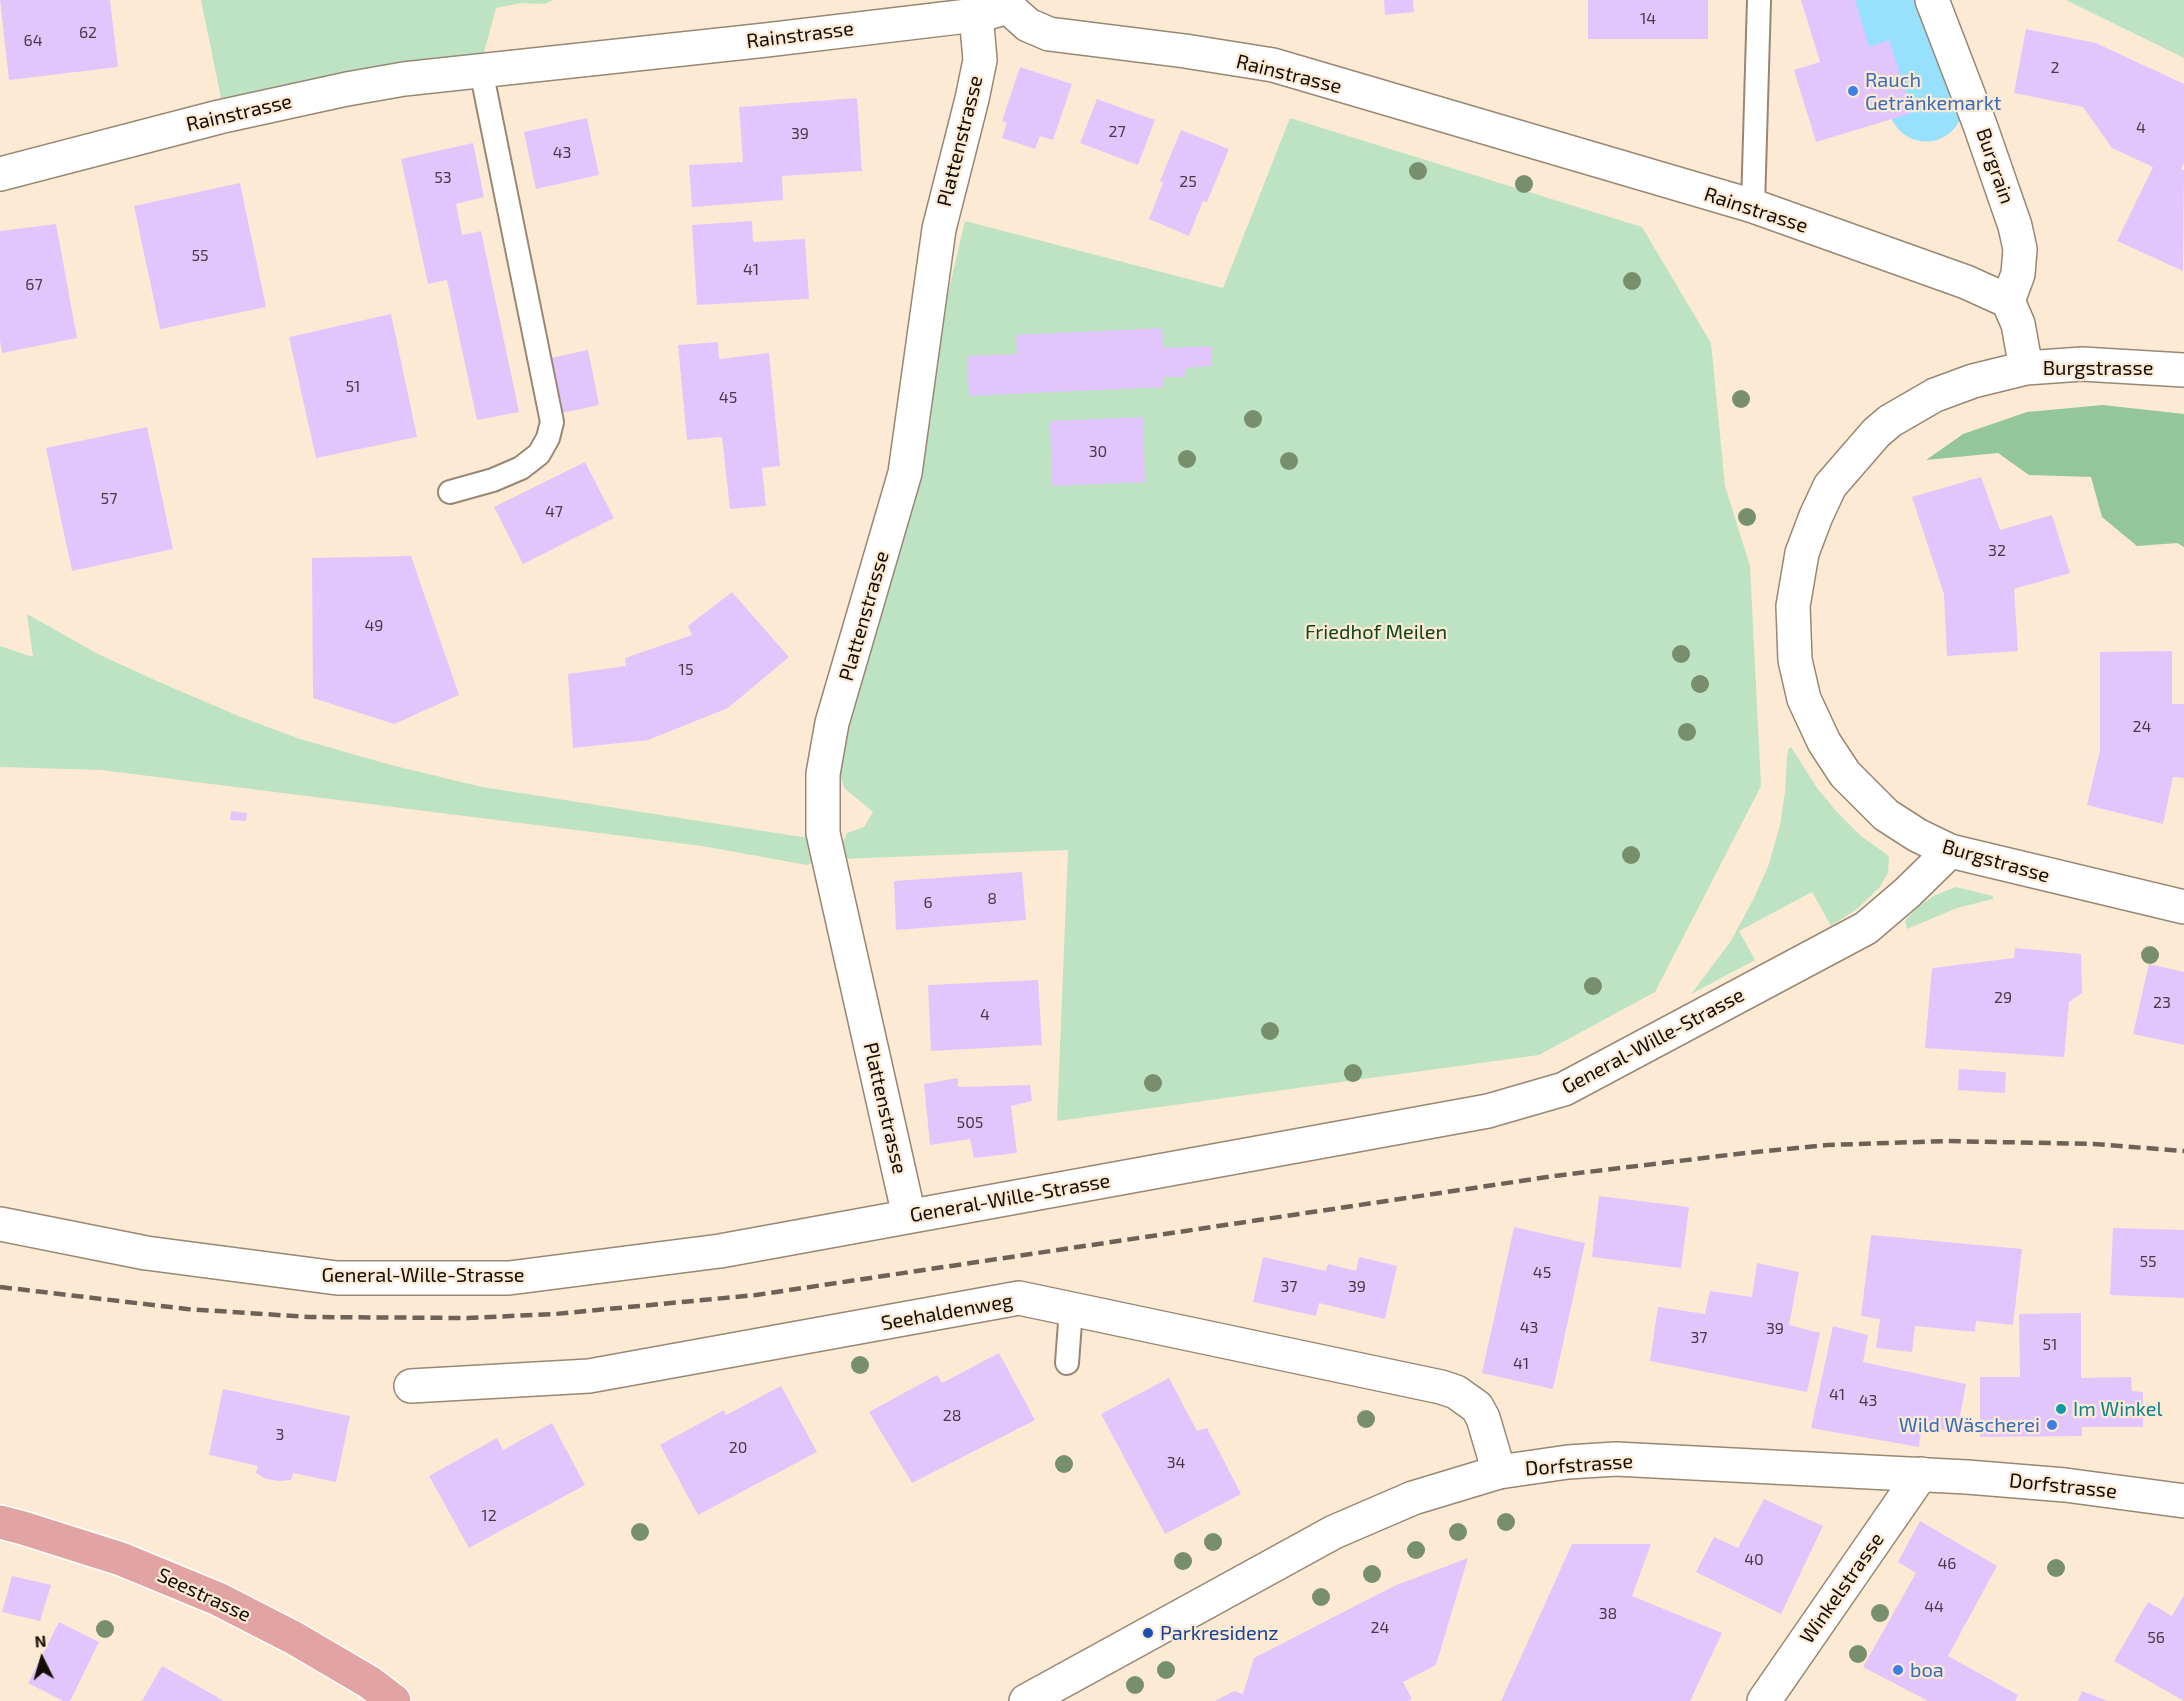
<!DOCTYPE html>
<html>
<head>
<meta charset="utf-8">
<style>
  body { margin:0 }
  #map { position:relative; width:2184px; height:1701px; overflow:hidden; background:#fdead4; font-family:"Exo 2",sans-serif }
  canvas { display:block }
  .north { position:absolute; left:12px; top:1629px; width:60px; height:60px; -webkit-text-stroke:4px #fdead4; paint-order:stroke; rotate:355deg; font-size:16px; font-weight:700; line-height:24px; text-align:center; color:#120c05 }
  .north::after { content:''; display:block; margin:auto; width:21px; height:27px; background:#120c05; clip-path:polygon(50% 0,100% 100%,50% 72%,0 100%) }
</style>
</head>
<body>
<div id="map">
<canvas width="2184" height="1701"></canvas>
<div class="north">N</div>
</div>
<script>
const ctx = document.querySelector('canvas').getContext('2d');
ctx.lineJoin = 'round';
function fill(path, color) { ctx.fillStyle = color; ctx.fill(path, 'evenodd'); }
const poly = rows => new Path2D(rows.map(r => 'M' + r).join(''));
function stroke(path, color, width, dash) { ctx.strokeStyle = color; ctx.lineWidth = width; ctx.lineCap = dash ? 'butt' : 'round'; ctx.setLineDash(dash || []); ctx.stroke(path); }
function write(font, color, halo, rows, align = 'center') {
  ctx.font = font + ' "Exo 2",sans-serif'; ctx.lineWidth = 4.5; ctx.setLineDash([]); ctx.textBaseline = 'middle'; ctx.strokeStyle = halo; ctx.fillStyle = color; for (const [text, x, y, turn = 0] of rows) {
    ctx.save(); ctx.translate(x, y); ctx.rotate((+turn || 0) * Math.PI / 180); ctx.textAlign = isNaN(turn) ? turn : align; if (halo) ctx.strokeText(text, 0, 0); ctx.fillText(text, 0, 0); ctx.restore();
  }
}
const green = poly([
  [201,0,553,0,545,4,521,3,496,8,483,56,222,103],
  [2066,0,2184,0,2184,58],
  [1290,118,1642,227,1711,343,1725,486,1750,566,1761,786,1655,992,1539,1055,1057,1121,1068,850,842,859,840,849,847,833,864,827,873,812,844,788,840,774,841,760,931,420,937,340,965,221,1223,288],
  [27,614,98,654,159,682,241,717,300,739,391,765,482,787,808,838,814,862,807,865,702,846,101,770,0,767,0,646,33,657],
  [1791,747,1817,788,1837,812,1861,836,1889,856,1888,873,1880,887,1857,909,1831,926,1812,892,1739,931,1755,960,1691,994,1731,941,1754,898,1769,864,1780,825,1785,792,1787,756,1789,748],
  [1956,887,1993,896,1993,899,1957,908,1907,929,1905,921,1917,908,1933,896]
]);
const forest = poly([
  [2103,405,2184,414,2184,547,2177,543,2137,546,2102,517,2091,477,2029,475,1998,453,1926,460,1963,434,2027,412]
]);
const river = poly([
  [1892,0,1926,104]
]);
const building = poly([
  [0,0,110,0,118,67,9,80],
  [1384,0,1413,0,1414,12,1385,15],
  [1588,0,1708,0,1708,39,1588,39],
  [1801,0,1855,0,1869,47,1889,40,1912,113,1816,142,1794,70,1820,62],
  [2026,29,2096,43,2184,84,2184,163,2181,169,2184,170,2183,271,2117,241,2153,167,2112,148,2083,107,2014,93],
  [1020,67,1072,84,1053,140,1040,136,1035,149,1002,138,1007,123,1002,121],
  [857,98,862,171,782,176,783,200,692,207,689,165,743,162,739,107],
  [1097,99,1155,120,1138,165,1080,143],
  [587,118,599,175,536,189,524,132],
  [1181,130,1229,149,1207,202,1203,201,1189,236,1149,219,1163,183,1160,181],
  [473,143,484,197,456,204,462,235,481,231,519,412,477,420,447,280,428,284,401,159],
  [240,183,266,307,160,329,134,206],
  [752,221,753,242,805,239,809,299,697,305,692,225],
  [56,224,77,338,2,353,0,340,0,231],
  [391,314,417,437,316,458,289,337],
  [1162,328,1163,348,1211,346,1211,366,1185,368,1185,377,1163,377,1163,387,969,396,967,356,1017,354,1016,335],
  [718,342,719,359,769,353,780,466,762,468,766,506,730,509,722,437,687,440,678,345],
  [588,350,599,405,562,413,551,358],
  [1143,417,1145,482,1052,486,1050,421],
  [147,427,173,549,72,571,46,448],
  [585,462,614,518,523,564,494,507],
  [1981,477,2000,530,2052,515,2070,573,2014,589,2018,651,1947,656,1944,594,1912,497],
  [411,556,459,695,394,724,313,698,312,558],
  [732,592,789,657,728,708,648,740,573,748,568,674,626,666,625,658,692,635,688,626],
  [2172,651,2172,704,2184,704,2184,778,2173,777,2163,824,2087,805,2100,750,2100,652],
  [231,811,247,813,246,821,230,820],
  [1022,872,1026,920,896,930,894,881],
  [2015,948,2081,954,2082,993,2069,1002,2064,1057,1925,1048,1932,968,2014,958],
  [2149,964,2184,972,2184,1045,2133,1034],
  [1038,980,1042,1045,931,1051,928,985],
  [1959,1069,2006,1072,2005,1093,1958,1090],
  [958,1078,958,1087,1030,1085,1032,1101,1011,1106,1017,1153,974,1158,970,1139,930,1145,924,1084],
  [1599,1196,1689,1207,1681,1268,1592,1257],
  [1514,1227,1585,1243,1553,1389,1482,1373],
  [2113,1228,2184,1230,2184,1298,2110,1295],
  [1871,1235,2022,1249,2013,1325,1976,1321,1975,1332,1915,1326,1912,1352,1876,1348,1880,1319,1861,1316],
  [1263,1257,1326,1271,1328,1264,1356,1271,1359,1257,1397,1266,1385,1319,1319,1303,1316,1316,1253,1302],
  [1757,1263,1799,1272,1789,1325,1820,1333,1807,1392,1650,1361,1658,1307,1705,1314,1710,1291,1752,1297],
  [2081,1313,2081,1378,2131,1377,2132,1391,2143,1392,2143,1427,2082,1427,2082,1436,1980,1437,1980,1377,2020,1377,2019,1314],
  [1833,1326,1868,1335,1863,1362,1966,1384,1957,1432,1922,1426,1919,1447,1811,1428],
  [999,1353,1035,1420,912,1483,869,1412,937,1375,942,1383],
  [1169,1378,1197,1431,1207,1428,1241,1494,1165,1534,1101,1414],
  [781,1386,817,1452,698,1515,660,1445,724,1410,726,1415],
  [223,1389,350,1416,336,1482,293,1473,291,1480,279,1481,266,1479,256,1473,258,1466,209,1455],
  [552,1423,585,1485,469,1548,429,1476,497,1438,503,1450],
  [1764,1499,1823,1526,1781,1614,1696,1572,1714,1537,1738,1548],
  [1920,1521,1997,1566,1948,1656,2018,1695,2015,1701,1928,1701,1863,1667,1916,1573,1898,1562],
  [1572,1544,1651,1544,1632,1596,1722,1633,1690,1701,1501,1701],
  [1468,1558,1436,1665,1403,1682,1412,1699,1408,1701,1215,1701,1234,1691,1243,1694,1254,1658,1394,1586],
  [12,1576,51,1585,40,1621,2,1612],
  [2184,1595,2184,1701,2114,1661,2148,1602,2172,1616],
  [59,1622,99,1642,70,1701,63,1701,28,1683],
  [162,1666,224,1701,142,1701],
  [2082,1691,2108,1701,2078,1701]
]);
const service = poly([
  [1753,206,1759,0],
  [450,492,493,480,521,468,539,454,548,438,552,422,481,70],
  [1067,1363,1071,1309]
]);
const minor = poly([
  [1932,0,1980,125,2015,226,2020,249,2018,274,2008,301],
  [0,174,219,117,347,89,404,79,766,40,984,14,998,10],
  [909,1216,823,833,823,774,832,723,905,473,939,229,972,99,980,60,976,14],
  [0,1224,146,1253,337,1278,509,1278,720,1251,1488,1111,1564,1089,1866,928,1907,893,1950,851],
  [411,1386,589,1376,1019,1298,1441,1387,1456,1392,1477,1407,1483,1418,1499,1472],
  [1764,1701,1921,1474]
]);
const tertiary = poly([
  [1006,0,1008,7,1028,25,1049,34,1185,51,1273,65,1753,206,1966,282,2008,301,2018,324,2026,368],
  [2184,370,2082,364,2026,368,1973,381,1935,395,1890,421,1876,433,1830,486,1816,516,1802,553,1793,606,1795,660,1804,699,1824,742,1845,774,1886,815,1917,835,1950,851,2184,907],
  [1026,1701,1334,1532,1413,1498,1499,1472,1568,1462,1616,1459,1967,1477,2065,1485,2184,1501]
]);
const primary = poly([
  [0,1522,23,1528,121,1559,218,1599,294,1638,369,1682,394,1701]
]);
const rail = poly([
  [0,1287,187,1309,309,1317,467,1318,555,1314,756,1295,1554,1176,1745,1153,1827,1145,1948,1141,2094,1144,2184,1151]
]);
const trees = [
  [1418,171],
  [1524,184],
  [1632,281],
  [1741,399],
  [1253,419],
  [1187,459],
  [1289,461],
  [1747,517],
  [1681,654],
  [1700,684],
  [1687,732],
  [1631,855],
  [2150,955],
  [1593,986],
  [1270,1031],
  [1353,1073],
  [1153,1083],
  [860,1365],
  [1366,1419],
  [1064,1464],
  [1506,1522],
  [640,1532],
  [1458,1532],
  [1213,1542],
  [1416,1550],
  [1183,1561],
  [2056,1568],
  [1372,1574],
  [1321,1597],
  [1880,1613],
  [105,1629],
  [1858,1654],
  [1166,1670],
  [1135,1685]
];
const markers = [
  [1853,91,6,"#3f7fe0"],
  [2061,1409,6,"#0f9aa8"],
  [2052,1425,6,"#3f7fe0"],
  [1148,1633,6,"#1a4fb4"],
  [1898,1670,6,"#3f7fe0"]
];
const numberNames = [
  ["14",1648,19],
  ["62",88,33],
  ["64",33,41],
  ["2",2055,68],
  ["4",2141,128],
  ["27",1117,132],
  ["39",800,134],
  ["43",562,153],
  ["53",443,178],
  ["25",1188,182],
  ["55",200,256],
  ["41",751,270],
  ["67",34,285],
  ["51",353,387],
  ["45",728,398],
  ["30",1098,452],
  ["57",109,499],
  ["47",554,512],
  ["32",1997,551],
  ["49",374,626],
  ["15",686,670],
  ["24",2142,727],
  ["8",992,899],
  ["6",928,903],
  ["29",2003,998],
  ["23",2162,1003],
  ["4",985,1015],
  ["505",970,1123],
  ["55",2148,1262],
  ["45",1542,1273],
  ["37",1289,1287],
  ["39",1357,1287],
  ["43",1529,1328],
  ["39",1775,1329],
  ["37",1699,1338],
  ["51",2050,1345],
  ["41",1521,1364],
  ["41",1837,1395],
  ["43",1868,1401],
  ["28",952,1416],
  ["3",280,1435],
  ["20",738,1448],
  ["34",1176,1463],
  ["12",489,1516],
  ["40",1754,1560],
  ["46",1947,1564],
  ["44",1934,1607],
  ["38",1608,1614],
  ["24",1380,1628],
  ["56",2156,1638]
];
const streetNames = [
  ["Rainstrasse",800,35,-7],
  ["Rainstrasse",1289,74,14],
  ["Rainstrasse",239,113,-13],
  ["Plattenstrasse",960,141,-76],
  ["Burgrain",1995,166,71],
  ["Rainstrasse",1756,210,18],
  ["Burgstrasse",2098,368],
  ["Plattenstrasse",864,616,-74],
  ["Burgstrasse",1996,861,16],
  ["General-Wille-Strasse",1653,1041,-28],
  ["Plattenstrasse",885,1108,77],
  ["General-Wille-Strasse",1010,1198,-10],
  ["General-Wille-Strasse",423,1275],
  ["Seehaldenweg",947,1312,-10],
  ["Dorfstrasse",1579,1465,-4],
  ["Dorfstrasse",2063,1486,6],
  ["Winkelstrasse",1842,1588,-55],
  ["Seestrasse",204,1595,25]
];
const shopNames = [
  ["Rauch",1865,80],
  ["Getränkemarkt",1865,103],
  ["Wild Wäscherei",2040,1425,"right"],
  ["boa",1910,1670]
];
const parkNames = [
  ["Friedhof Meilen",1376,632]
];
const cultureNames = [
  ["Im Winkel",2073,1409]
];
const transitNames = [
  ["Parkresidenz",1160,1633]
];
fill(green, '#bee3c2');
fill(forest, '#93c698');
stroke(river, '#97e1ff', 75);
fill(building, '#e3c5fe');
stroke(service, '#988773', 26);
stroke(minor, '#988773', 36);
stroke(tertiary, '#988773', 36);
stroke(primary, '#fff', 36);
stroke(service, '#fff', 22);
stroke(minor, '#fff', 33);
stroke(tertiary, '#fff', 33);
stroke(primary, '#e2a4a3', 33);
stroke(rail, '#6d6255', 4.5, [12, 6]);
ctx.fillStyle = '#788f6e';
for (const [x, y] of trees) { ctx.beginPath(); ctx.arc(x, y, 9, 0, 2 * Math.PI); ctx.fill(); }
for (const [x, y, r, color] of markers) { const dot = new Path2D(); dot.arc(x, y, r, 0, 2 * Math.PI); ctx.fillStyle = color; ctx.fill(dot); stroke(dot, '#fdead4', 2); }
write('16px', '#463a43', null, numberNames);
write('20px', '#120c05', '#fdead4', streetNames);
write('20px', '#366cbe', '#fdead4', shopNames, 'left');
write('20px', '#0c451a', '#fdead4', parkNames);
write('20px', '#0d838f', '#fdead4', cultureNames, 'left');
write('20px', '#164399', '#fdead4', transitNames, 'left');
</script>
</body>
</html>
